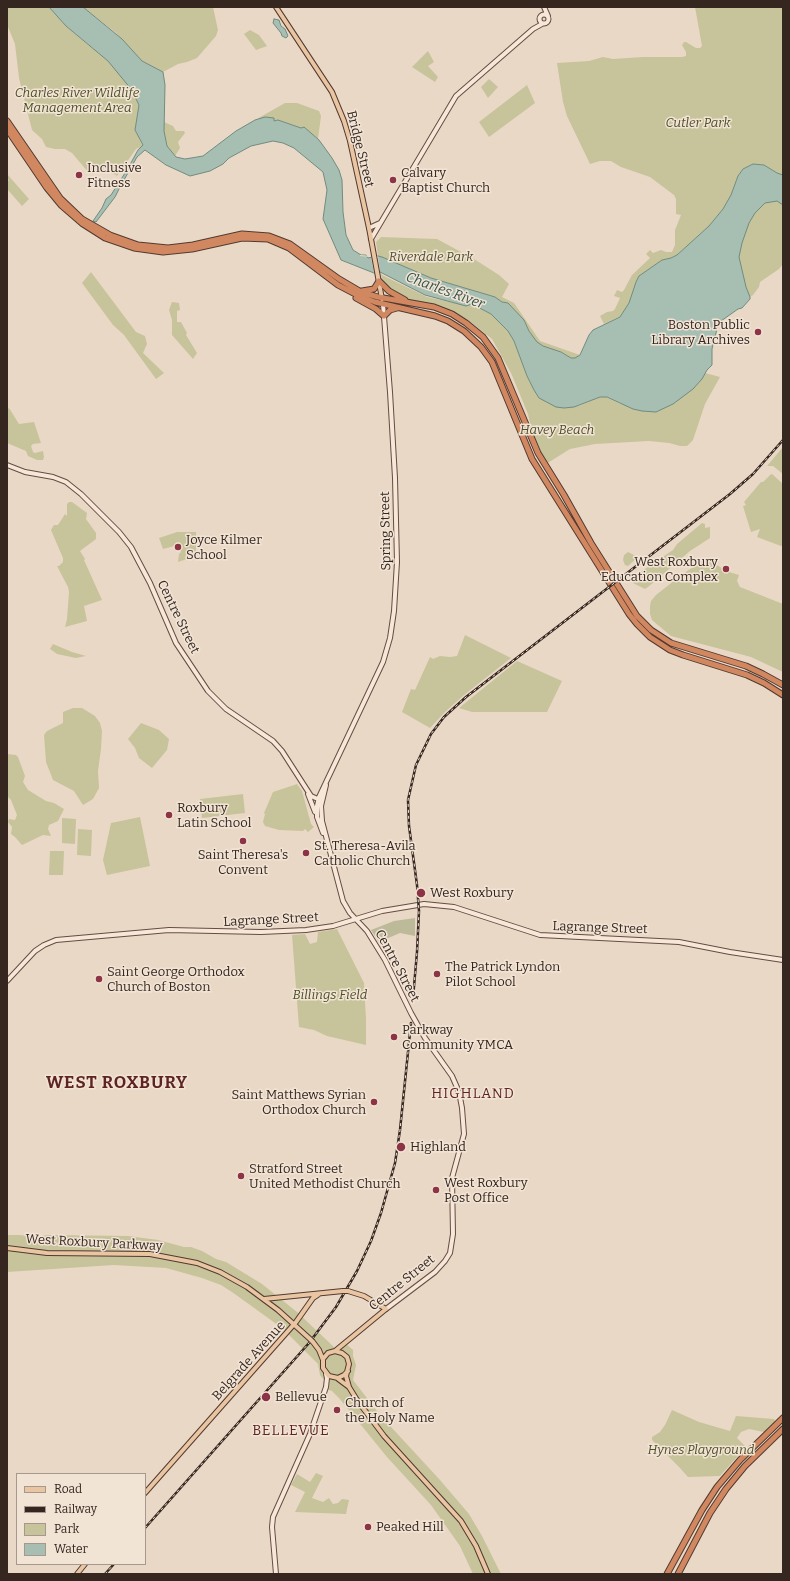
<!DOCTYPE html>
<html>
<head>
<meta charset="utf-8">
<style>
  body { margin:0 }
  #map { position:relative; width:790px; height:1581px; overflow:hidden; background:#ead8c6; font-family:Bitter,serif }
  canvas { display:block }
  .frame { position:absolute; inset:0; border:8px solid #352620; pointer-events:none }
  .legend { position:absolute; left:16px; top:1473px; width:130px; height:92px; box-sizing:border-box; background:#f2e4d5; border:1px solid #a6988d; margin:0; padding:5px 7px; list-style:none; font-size:12px; color:#352620 }
  .legend li { display:flex; align-items:center; gap:8px; height:20px }
  .legend b { width:20px; border:1px solid #a6988d }
</style>
</head>
<body>
<div id="map">
<canvas width="790" height="1581"></canvas>
<div class="frame"></div>
<ul class="legend">
<li><b style="height:5px;background:#e9c5a2"></b>Road</li>
<li><b style="height:5px;background:#352620"></b>Railway</li>
<li><b style="height:11px;background:#c7c39b"></b>Park</li>
<li><b style="height:11px;background:#a7beb3"></b>Water</li>
</ul>
</div>
<script>
const ctx = document.querySelector('canvas').getContext('2d');
ctx.lineJoin = 'round';
function fill(path, color) { ctx.fillStyle = color; ctx.fill(path, 'evenodd'); }
const poly = rows => new Path2D(rows.map(r => 'M' + r).join(''));
function stroke(path, color, width, dash) { ctx.strokeStyle = color; ctx.lineWidth = width; ctx.lineCap = dash ? 'butt' : 'round'; ctx.setLineDash(dash || []); ctx.stroke(path); }
function write(font, color, halo, rows, align = 'center') {
  ctx.font = font + ' Bitter,serif'; ctx.lineWidth = 3; ctx.setLineDash([]); ctx.textBaseline = 'middle'; ctx.strokeStyle = halo; ctx.fillStyle = color; for (const [text, x, y, turn = 0] of rows) {
    ctx.save(); ctx.translate(x, y); ctx.rotate((+turn || 0) * Math.PI / 180); ctx.textAlign = isNaN(turn) ? turn : align; if (halo) ctx.strokeText(text, 0, 0); ctx.fillText(text, 0, 0); ctx.restore();
  }
}
const green = poly([
  [7,7,49,7,66,26,87,44,102,55,119,72,131,89,139,105,135,130,143,146,136,149,117,176,105,168,98,169,94,166,92,168,94,173,93,174,89,173,72,153,65,149,55,149,46,147,42,139,32,130,19,78,15,44,8,27,7,27],
  [83,7,213,7,218,30,216,36,197,58,187,62,178,64,163,72,140,60,116,33],
  [695,7,783,7,783,175,777,173,764,165,758,164,743,169,738,176,731,195,723,209,709,226,677,255,671,258,662,260,639,276,636,282,629,303,621,316,604,324,600,316,607,312,613,311,615,309,620,298,614,296,617,290,622,292,624,290,632,275,650,258,646,254,650,250,653,253,661,250,666,252,672,252,675,245,675,230,681,215,676,214,676,199,674,195,650,177,621,167,611,161,600,161,590,164,567,116,563,102,557,63,589,61,603,57,613,59,643,57,682,57,686,56,686,52,682,45,684,42,686,42,696,48,700,48,702,46],
  [250,30,259,35,267,46,256,50,244,34],
  [428,51,434,62,428,66,438,77,435,82,412,67],
  [489,79,498,87,488,98,481,87],
  [527,85,535,103,489,137,479,122],
  [285,103,297,103,319,111,321,116,318,139,303,127,301,128,278,120,274,121,273,118,255,120],
  [164,122,173,126,176,131,184,131,185,133,178,142,180,148,175,156,167,146,164,131],
  [7,174,29,199,22,206,7,189,7,182,9,180,7,178],
  [773,198,783,203,783,264,779,269,760,282,759,287,753,295,735,307,736,259,752,209],
  [381,237,437,239,474,259,499,275,509,284,502,297,514,303,540,341,580,355,575,358,571,358,561,352,549,349,539,344,533,339,525,322,508,303,502,302,495,297,485,294,431,278,378,256,376,242],
  [91,272,136,332,145,336,147,344,143,353,164,373,156,379,124,335,113,325,82,283],
  [380,272,382,275,427,297,464,305,471,304,490,313,508,331,514,341,527,376,539,396,578,406,600,397,606,397,621,404,705,373,720,377,705,404,693,440,687,446,680,446,669,443,649,441,595,444,570,449,546,464,531,428,528,414,511,373,492,339,468,320,455,313,405,300,384,284],
  [172,302,179,303,180,310,177,311,177,322,181,322,187,333,186,335,197,353,193,359,172,335,172,320,169,310],
  [9,408,19,424,34,422,41,443,33,444,31,446,33,452,35,453,43,451,44,457,43,460,37,460,28,456,26,451,7,443,7,410],
  [783,447,783,474,773,466,767,466],
  [772,474,783,484,783,545,781,546,757,537,760,529,751,532,743,506,746,505,744,502,761,482,763,482,770,475],
  [69,502,72,502,87,513,86,519,96,533,96,539,80,551,85,559,84,560,102,600,84,606,87,621,65,627,67,619,69,592,68,587,57,566,59,566,63,562,63,558,51,530,54,525,58,525,65,514,67,516,67,504],
  [702,523,705,524,705,528,710,527,710,538,690,551,648,587,645,589,633,583,639,573,673,550,677,544],
  [177,532,196,532,196,556,178,562,179,554,181,552,178,545,163,549,159,538],
  [628,552,638,557,628,566,625,565,623,560,624,555],
  [706,559,729,572,739,575,737,581,740,587,783,604,783,672,751,657,671,636,652,620,650,614,650,606,651,601,656,595,684,573],
  [465,635,511,658,464,695,445,712,430,728,402,712,411,689,415,690,430,657,433,659,440,656,450,657,457,656],
  [53,644,72,652,86,656,76,658,57,654,50,649],
  [517,661,562,681,547,712,472,712,459,708],
  [73,708,82,708,95,716,100,723,102,731,101,749,98,771,99,788,93,799,83,805,74,791,53,780,46,762,44,735,47,731,63,723,63,712],
  [141,723,159,730,169,739,167,750,152,768,139,758,135,748,128,739],
  [7,754,16,755,18,757,25,776,23,782,28,790,46,801,54,803,64,809,58,821,49,825,48,829,51,836,43,835,22,845,15,837,11,834,12,827,8,822,9,819,15,820,17,815,11,800,7,796],
  [297,784,302,791,311,824,314,827,308,832,305,829,303,831,279,830,265,826,263,822,265,814,264,813,273,792],
  [243,794,245,813,202,818,200,799],
  [140,817,150,866,107,875,103,860,111,823],
  [62,818,76,819,75,844,62,843],
  [78,829,92,830,91,856,77,855],
  [50,851,64,851,63,875,49,875],
  [337,929,364,983,366,1019,366,1045,327,1036,314,1030,299,1027,292,935,305,934,310,944,317,942,318,932],
  [7,1235,20,1235,35,1237,48,1235,128,1236,158,1240,184,1247,191,1247,202,1251,216,1259,226,1262,262,1284,297,1312,335,1348,344,1342,353,1350,353,1356,356,1365,353,1380,380,1415,440,1480,469,1514,482,1536,501,1574,473,1574,460,1546,431,1505,387,1457,339,1398,332,1391,323,1388,324,1380,320,1375,318,1364,282,1328,232,1292,221,1285,202,1278,166,1268,114,1265,7,1272],
  [672,1410,699,1422,730,1431,736,1416,774,1419,776,1422,764,1432,749,1429,741,1432,737,1438,746,1447,720,1476,688,1477,680,1468,652,1440,652,1437,660,1432,665,1425],
  [316,1473,323,1476,312,1498,323,1502,329,1498,333,1504,338,1503,342,1499,349,1500,346,1514,295,1512,305,1492,291,1485,297,1474,310,1482]
]);
const cemetery = poly([
  [415,918,415,936,400,933,379,942,371,930,394,921]
]);
const water = poly([
  [49,7,83,7,122,39,142,61,163,72,165,85,164,131,167,146,176,157,185,159,203,156,236,131,255,120,265,117,274,118,274,121,278,120,301,128,304,127,319,140,332,158,339,170,342,180,343,212,346,235,353,250,361,255,366,255,368,258,378,256,382,257,431,278,485,294,495,297,502,302,508,303,524,320,529,331,537,342,543,346,561,352,571,358,575,358,580,355,589,335,593,330,620,317,629,303,636,282,639,276,662,260,671,258,677,255,709,226,723,209,731,195,738,176,743,169,753,164,764,165,777,173,783,175,783,205,777,201,765,203,755,213,749,223,742,243,739,257,746,287,750,297,750,299,742,308,738,309,721,321,718,325,712,349,712,365,707,370,702,379,693,389,673,404,656,412,642,411,633,409,607,397,600,397,574,407,564,408,556,407,539,398,534,390,527,376,514,341,508,331,491,314,472,304,466,306,425,295,380,272,374,273,341,260,323,219,327,190,323,172,294,148,283,143,273,141,251,146,229,158,223,164,210,171,190,176,166,165,145,150,137,157,120,187,115,197,96,222,93,221,102,208,106,199,111,195,127,170,138,150,143,145,135,130,139,105,131,89,108,61,66,26,49,7],
  [274,19,279,20,281,26,285,29,288,36,286,38,282,36,281,33,273,23,274,19]
]);
const pier = poly([
  [360,255,371,256,371,257,378,256,380,272,374,273,371,257,360,256]
]);
const secondary = poly([
  [544,7,548,16],
  '539.5 19a4.5 4.5 0 1 1 9 0a4.5 4.5 0 1 1-9 0Z',
  [369,228,380,223],
  [371,239,456,96,533,29,542,24],
  [7,465,25,472,53,477,66,482,81,494,119,532,131,547,150,583,176,643,208,691,226,709,273,741,282,751,311,796,320,800],
  [326,785,321,806,322,821,343,901,350,913,367,931,385,960,411,1013,425,1038,452,1076,459,1092,462,1108,464,1134,452,1178,453,1234,450,1253,445,1261,435,1272,386,1309],
  [308,794,315,812],
  [323,833,317,817,317,806,319,797,383,662,390,638,394,611,397,562,395,478,390,392,383,304],
  [7,981,35,951,44,945,56,940,169,930,261,932,306,930,333,926,382,911,424,904,454,907,540,935,679,942,730,952,783,960],
  [276,1574,272,1527,273,1517,310,1434,326,1387,327,1378,326,1374]
]);
const primary = poly([
  [276,7,332,92,344,121,350,141,369,228,382,299],
  [7,1248,47,1253,150,1254,197,1263,220,1272,247,1287,278,1310,310,1339],
  [264,1299,343,1291],
  [313,1342,319,1350,323,1360],
  [335,1351,386,1309,364,1296,348,1291],
  [348,1371,344,1375,338,1378,329,1376,323,1368,323,1359,328,1353,335,1351,342,1353,347,1357,349,1364,346,1376,349,1387,357,1400,384,1436,461,1521,476,1546,488,1574],
  [337,1378,349,1387],
  [145,1493,296,1322,313,1298,319,1294],
  [77,1574,85,1564]
]);
const highway = poly([
  [7,121,60,198,82,219,110,235,138,245,168,248,193,245,242,234,269,236,290,244,339,279,361,292,378,297,434,307,452,314,466,323,483,337,498,358,538,453,564,495,591,543,637,616,651,630,671,643,746,666,763,674,783,685],
  [7,129,47,188,61,205,83,224,105,238,134,248,163,252,192,249,242,238,268,239,289,248,338,285,359,296,375,302,435,316,448,321,464,331,481,347,492,362,532,459,629,614,637,624,650,637,670,650,683,655,747,675,764,683,783,695],
  [362,291,374,289,379,281,389,291,405,300],
  [356,298,376,309,384,316,390,310,397,308],
  [667,1574,702,1510,717,1487,740,1460,783,1418],
  [678,1574,710,1513,726,1489,745,1466,783,1429]
]);
const rail = poly([
  [413,998,417,952,419,911,417,885,409,826,408,800,416,765,431,734,444,717,466,697,730,494,753,474,783,440],
  [145,1528,309,1343,336,1307,357,1271,371,1241,381,1213,395,1163,400,1130,411,1023],
  [105,1574,114,1564]
]);
const primaryBridge = poly([
  [343,1291,348,1291],
  [310,1339,313,1342]
]);
const markers = [
  [79,175,4,"#8d3346"],
  [393,180,4,"#8d3346"],
  [758,332,4,"#8d3346"],
  [178,547,4,"#8d3346"],
  [726,569,4,"#8d3346"],
  [169,815,4,"#8d3346"],
  [243,841,4,"#8d3346"],
  [306,853,4,"#8d3346"],
  [421,893,5,"#8d3346"],
  [437,974,4,"#8d3346"],
  [99,979,4,"#8d3346"],
  [394,1037,4,"#8d3346"],
  [374,1102,4,"#8d3346"],
  [401,1147,5,"#8d3346"],
  [241,1176,4,"#8d3346"],
  [436,1190,4,"#8d3346"],
  [266,1397,5,"#8d3346"],
  [337,1410,4,"#8d3346"],
  [368,1527,4,"#8d3346"]
];
const parkNames = [
  ["Charles River Wildlife",77,93],
  ["Management Area",77,108],
  ["Cutler Park",698,123],
  ["Riverdale Park",431,257],
  ["Havey Beach",557,430],
  ["Billings Field",330,995],
  ["Hynes Playground",701,1450]
];
const streetNames = [
  ["Bridge Street",360,149,76],
  ["Spring Street",386,531,-91],
  ["Centre Street",178,617,64],
  ["Lagrange Street",271,920,-3],
  ["Lagrange Street",600,928,2],
  ["Centre Street",397,966,62],
  ["West Roxbury Parkway",94,1243,3],
  ["Centre Street",402,1283,-39],
  ["Belgrade Avenue",249,1361,-48]
];
const poiNames = [
  ["Inclusive",87,168],
  ["Fitness",87,183],
  ["Calvary",401,173],
  ["Baptist Church",401,188],
  ["Boston Public",750,325,"right"],
  ["Library Archives",750,340,"right"],
  ["Joyce Kilmer",186,540],
  ["School",186,555],
  ["West Roxbury",718,562,"right"],
  ["Education Complex",718,577,"right"],
  ["Roxbury",177,808],
  ["Latin School",177,823],
  ["St. Theresa-Avila",314,846],
  ["Catholic Church",314,861],
  ["Saint Theresa's",243,855,"center"],
  ["Convent",243,870,"center"],
  ["West Roxbury",430,893],
  ["The Patrick Lyndon",445,967],
  ["Pilot School",445,982],
  ["Saint George Orthodox",107,972],
  ["Church of Boston",107,987],
  ["Parkway",402,1030],
  ["Community YMCA",402,1045],
  ["Saint Matthews Syrian",366,1095,"right"],
  ["Orthodox Church",366,1110,"right"],
  ["Highland",410,1147],
  ["Stratford Street",249,1169],
  ["United Methodist Church",249,1184],
  ["West Roxbury",444,1183],
  ["Post Office",444,1198],
  ["Bellevue",275,1397],
  ["Church of",345,1403],
  ["the Holy Name",345,1418],
  ["Peaked Hill",376,1527]
];
const waterNames = [
  ["Charles River",445,291,20]
];
const neighbourhoodNames = [
  ["HIGHLAND",473,1094],
  ["BELLEVUE",291,1431]
];
const districtNames = [
  ["WEST ROXBURY",117,1083]
];
fill(green, '#c7c39b');
fill(cemetery, '#bdba9a');
fill(water, '#a7beb3');
stroke(water, '#6f8c7f', 1);
fill(pier, '#ead8c6');
stroke(secondary, '#664c41', 6);
stroke(primary, '#523a31', 6);
stroke(highway, '#523a31', 7);
stroke(secondary, '#f6e7d9', 4);
stroke(primary, '#e9c5a2', 4);
stroke(highway, '#d18860', 5);
stroke(rail, '#352620', 2.5);
stroke(rail, '#f2e4d5', 1, [3]);
stroke(primaryBridge, '#523a31', 6, []);
stroke(primaryBridge, '#e9c5a2', 4);
for (const [x, y, r, color] of markers) { const dot = new Path2D(); dot.arc(x, y, r, 0, 2 * Math.PI); ctx.fillStyle = color; ctx.fill(dot); stroke(dot, '#f2e4d5', 1.5); }
write('italic 13px', '#4e5029', '#f2e4d5', parkNames);
write('13px', '#352620', '#f2e4d5', streetNames);
write('13px', '#352620', '#f2e4d5', poiNames, 'left');
write('italic 14px', '#31544a', '#f2e4d5', waterNames);
ctx.letterSpacing = '1px';
write('14px', '#5e2424', '#f2e4d5', neighbourhoodNames);
ctx.letterSpacing = '0px';
ctx.letterSpacing = '1px';
write('bold 17px', '#5e2424', '#f2e4d5', districtNames);
ctx.letterSpacing = '0px';
</script>
</body>
</html>
